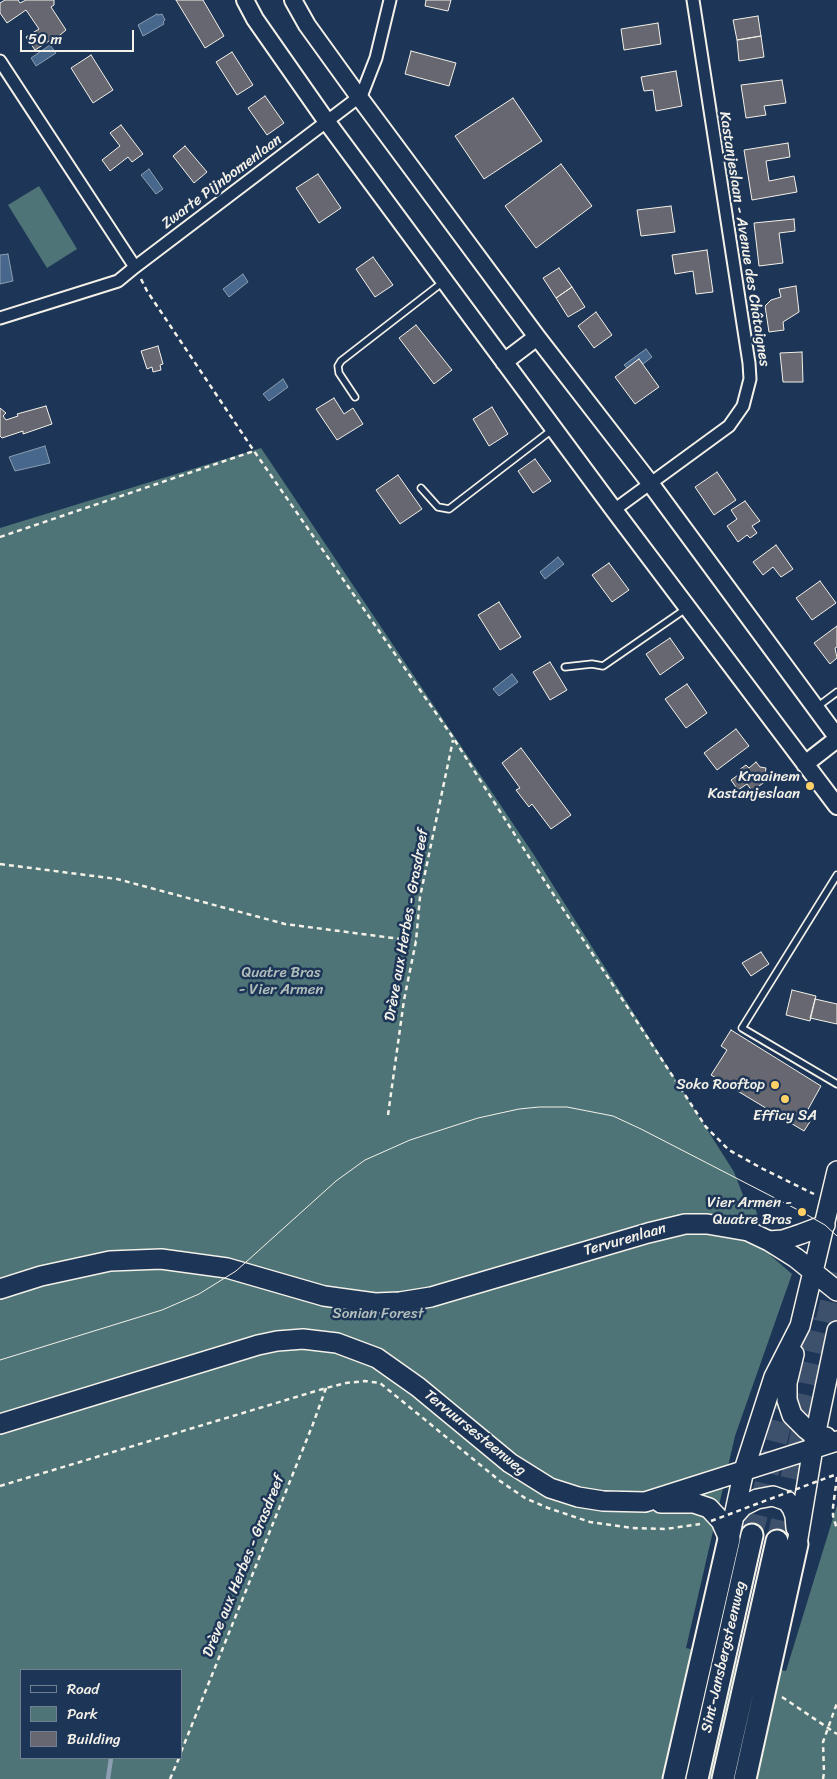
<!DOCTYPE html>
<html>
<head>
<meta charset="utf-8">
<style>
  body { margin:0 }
  #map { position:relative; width:837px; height:1779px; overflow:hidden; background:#1d3557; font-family:Sriracha,sans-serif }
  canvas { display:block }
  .legend { position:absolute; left:20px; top:1669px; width:162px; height:90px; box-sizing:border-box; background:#1d3557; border:1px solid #738091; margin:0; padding:6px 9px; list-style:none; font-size:15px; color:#f4f1e8 }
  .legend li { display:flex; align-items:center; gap:10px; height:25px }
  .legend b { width:25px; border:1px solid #738091 }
  .scale { position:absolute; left:20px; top:30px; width:114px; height:22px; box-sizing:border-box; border:2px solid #f4f1e8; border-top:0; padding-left:6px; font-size:15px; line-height:18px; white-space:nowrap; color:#f4f1e8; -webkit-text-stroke:4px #1d3557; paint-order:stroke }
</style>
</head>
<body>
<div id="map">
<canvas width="837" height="1779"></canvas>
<ul class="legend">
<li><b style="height:6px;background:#1d3557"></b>Road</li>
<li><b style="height:14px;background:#4e7477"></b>Park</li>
<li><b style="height:14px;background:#666770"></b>Building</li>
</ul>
<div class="scale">50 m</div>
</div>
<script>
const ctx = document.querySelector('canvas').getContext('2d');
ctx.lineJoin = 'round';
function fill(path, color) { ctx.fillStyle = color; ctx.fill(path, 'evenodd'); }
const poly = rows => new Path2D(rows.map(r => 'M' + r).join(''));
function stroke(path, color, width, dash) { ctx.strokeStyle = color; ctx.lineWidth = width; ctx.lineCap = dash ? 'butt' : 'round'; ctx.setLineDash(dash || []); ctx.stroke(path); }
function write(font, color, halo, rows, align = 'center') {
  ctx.font = font + ' Sriracha,sans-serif'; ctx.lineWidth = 5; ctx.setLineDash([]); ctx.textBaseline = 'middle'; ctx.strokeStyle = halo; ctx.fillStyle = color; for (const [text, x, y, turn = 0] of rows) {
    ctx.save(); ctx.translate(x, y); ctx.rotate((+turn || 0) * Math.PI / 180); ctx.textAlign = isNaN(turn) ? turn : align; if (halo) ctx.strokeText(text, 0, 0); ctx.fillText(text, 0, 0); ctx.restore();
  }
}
const green = poly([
  [39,186,77,249,47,268,8,205],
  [261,448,534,855,734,1172,743,1195,753,1201,770,1255,792,1274,735,1436,686,1648,786,1671,837,1505,837,1779,0,1779,0,528],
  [21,1670,181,1670,181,1758,21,1758]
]);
const water = poly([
  [157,14,158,15,162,14,165,20,163,22,164,24,143,36,138,25,157,14],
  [50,45,56,53,36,66,31,58,50,45],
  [149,169,163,189,156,194,141,175,149,169],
  [8,254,13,281,0,284,0,255,8,254],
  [243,274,248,282,229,297,223,289,243,274],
  [646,349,652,357,643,364,639,359,627,368,624,365,646,349],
  [283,379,288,387,269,401,263,394,283,379],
  [45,446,50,463,15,471,9,457,45,446],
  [558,557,564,564,545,579,540,572,558,557],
  [512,674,518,682,499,696,493,689,512,674]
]);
const stream = poly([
  [108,1779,111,1758]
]);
const building = poly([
  [5,0,18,0,20,3,26,0,54,0,54,5,51,7,66,30,53,41,52,39,35,50,26,37,39,29,26,10,7,23,0,13,0,3,5,0],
  [176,0,203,0,224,36,205,48,176,0],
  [426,0,451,0,448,11,425,6,426,0],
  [758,16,761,36,737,40,733,20,758,16],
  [658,23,661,44,624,50,621,29,658,23],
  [761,36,764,57,739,61,737,40,761,36],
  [411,51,456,63,449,86,405,74,411,51],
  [232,52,253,85,237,95,216,62,232,52],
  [91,55,113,90,93,103,71,68,91,55],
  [676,71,682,106,656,111,653,90,644,91,641,77,676,71],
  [782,80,786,103,764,106,766,115,746,118,741,85,782,80],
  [265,96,284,123,267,135,248,108,265,96],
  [513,98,542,141,484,179,455,136,513,98],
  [121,125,143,154,132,162,128,157,110,171,102,160,120,146,110,133,121,125],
  [788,143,790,157,766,161,769,181,794,176,797,192,752,200,744,150,788,143],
  [185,146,207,172,194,183,173,156,185,146],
  [561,164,592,206,536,248,505,206,561,164],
  [318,174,341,208,319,223,296,188,318,174],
  [671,206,675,232,641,236,637,210,671,206],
  [794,219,795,231,779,233,783,263,759,266,754,223,794,219],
  [707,250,713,292,696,294,693,271,675,274,672,255,707,250],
  [373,257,393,285,375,297,356,269,373,257],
  [559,268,572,287,556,298,543,278,559,268],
  [796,286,799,312,783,322,784,330,769,332,765,306,771,300,781,297,779,289,796,286],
  [572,287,585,307,568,317,556,298,572,287],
  [596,312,612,335,594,348,578,326,596,312],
  [416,325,452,370,434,384,399,338,416,325],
  [158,346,163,364,160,365,161,370,153,372,152,367,147,369,141,351,158,346],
  [802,352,803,382,783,382,780,353,802,352],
  [639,359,659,387,635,404,615,377,639,359],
  [334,398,344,414,353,408,363,424,337,440,316,409,334,398],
  [46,406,52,424,23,434,23,431,2,438,0,436,0,408,6,413,3,416,6,420,18,416,17,414,46,406],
  [492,407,508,434,489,446,473,419,492,407],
  [535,459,551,481,533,493,518,471,535,459],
  [717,472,736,500,714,515,695,487,717,472],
  [398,475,422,509,400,524,376,490,398,475],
  [745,501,760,521,752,526,757,533,750,538,747,535,738,542,727,526,737,519,731,510,745,501],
  [776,545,793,569,781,577,773,567,763,575,753,562,776,545],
  [609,563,629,590,612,602,592,575,609,563],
  [820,581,836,603,812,620,796,598,820,581],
  [499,602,521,637,500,650,478,615,499,602],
  [837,626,837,647,835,648,837,658,830,664,814,643,837,626],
  [670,638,684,658,660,675,646,654,670,638],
  [550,662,567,690,550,700,533,672,550,662],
  [687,684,707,713,686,728,665,699,687,684],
  [736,729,749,746,717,770,704,753,736,729],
  [521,748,571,815,551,829,532,804,529,807,516,790,520,788,502,763,521,748],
  [756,762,760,767,766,768,765,774,769,779,752,791,747,784,738,790,731,780,741,773,739,770,746,765,749,768,756,762],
  [761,952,769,964,751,976,742,963,761,952],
  [792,990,816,996,810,1021,786,1015,792,990],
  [815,999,837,1004,837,1024,810,1018,815,999],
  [731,1030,821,1086,806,1113,813,1117,804,1131,711,1075,727,1050,721,1046,731,1030]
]);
const highwayTunnel = poly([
  [752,1535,809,1316],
  [777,1541,837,1273]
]);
const path = poly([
  [141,279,147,291,254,451,454,739,529,857,706,1127,729,1150,763,1169,814,1194],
  [0,537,254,451],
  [0,864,117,879,285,924,416,941],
  [388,1115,404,1000,416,941,420,897,453,740],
  [763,1218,787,1221],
  [837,1477,833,1507,833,1516,837,1529],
  [0,1486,326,1388,346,1383,365,1381,380,1383,500,1481,525,1498,548,1508,590,1522,632,1528,666,1529,700,1524],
  [782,1697,837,1734],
  [181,1752,313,1424,326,1388],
  [170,1779,179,1758],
  [823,1779,824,1773,823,1742,837,1703]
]);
const lane = poly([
  [355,397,339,373,338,366,341,361,443,282],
  [421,488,438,507,449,509,553,429],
  [565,667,592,664,603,666,687,608],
  [817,707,837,692],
  [837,875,742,1028,837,1084]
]);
const street = poly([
  [0,61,135,267],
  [0,318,118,281,135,267,359,97,362,94,376,58,390,0],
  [614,510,729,426,743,406,750,379,749,363,693,0]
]);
const secondary = poly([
  [245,0,255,19,327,122,614,510,837,806],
  [293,0,307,25,359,97,537,337,650,483,837,737],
  [504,362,537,337],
  [805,764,837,739]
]);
const primary = poly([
  [769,1241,783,1240,801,1234,825,1225],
  [0,1289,41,1276,110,1261,161,1259,227,1268,324,1296,375,1303,400,1302,431,1297,648,1233,685,1224,707,1224,748,1231,769,1241,796,1258,837,1291],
  [794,1354,787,1383,787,1400,792,1415,806,1429,815,1436,826,1437],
  [0,1424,258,1345,277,1341,303,1339,337,1343,377,1358,418,1387,510,1463,550,1488,578,1497,603,1501,645,1502,837,1441],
  [661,1503,694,1503,709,1508,721,1521,729,1539],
  [735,1515,743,1506,757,1499,773,1496,787,1501,792,1508,795,1516,796,1528],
  [729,1539,744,1470,774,1377,800,1326,837,1171],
  [797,1544,815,1436,837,1331]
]);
const highway = poly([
  [674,1779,729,1539],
  [697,1779,752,1535],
  [723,1779,777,1541],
  [745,1779,797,1544]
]);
const tram = poly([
  [0,1360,162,1310,199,1294,236,1271,336,1181,365,1160,410,1140,478,1118,519,1109,539,1107,567,1107,613,1116,641,1129,802,1212,825,1225,837,1236]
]);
const pathBridge = poly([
  [711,1521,837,1474]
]);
const markers = [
  [810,786,5,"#ffd166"],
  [775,1085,5,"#ffd166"],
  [785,1099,5,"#ffd166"],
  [802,1212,5,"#ffd166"]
];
const streetNames = [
  ["Zwarte Pijnbomenlaan",222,182,-37],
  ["Kastanjeslaan - Avenue des Châtaignes",744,239,81],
  ["Drève aux Herbes - Grasdreef",407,925,-80],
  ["Tervurenlaan",625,1240,-16],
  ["Tervuursesteenweg",475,1433,39],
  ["Drève aux Herbes - Grasdreef",244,1566,-68],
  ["Sint-Jansbergsteenweg",724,1657,-77]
];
const poiNames = [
  ["Kraainem",800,777],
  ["Kastanjeslaan",800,794],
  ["Soko Rooftop",765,1085],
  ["Efficy SA",785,1116,"center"],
  ["Vier Armen -",792,1203],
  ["Quatre Bras",792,1220]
];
const parkNames = [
  ["Quatre Bras",281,973],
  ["- Vier Armen",281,990],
  ["Sonian Forest",378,1314]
];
fill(green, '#4e7477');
fill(water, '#47678d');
stroke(water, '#8c9eb1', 1);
stroke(stream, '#8c9eb1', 4.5);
fill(building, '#666770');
stroke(building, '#f4f1e8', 1);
stroke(highwayTunnel, '#3d516d', 21, [21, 11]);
stroke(lane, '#f4f1e8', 9);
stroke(street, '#f4f1e8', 15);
stroke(secondary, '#f4f1e8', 20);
stroke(primary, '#f4f1e8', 22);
stroke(highway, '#f4f1e8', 25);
stroke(path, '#f4f1e8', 2.5, [5, 4]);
stroke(lane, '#1d3557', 5.5);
stroke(street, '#1d3557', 11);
stroke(secondary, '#1d3557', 16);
stroke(primary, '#1d3557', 19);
stroke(highway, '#1d3557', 21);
stroke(tram, '#f4f1e8', 1);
stroke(pathBridge, '#f4f1e8', 2.5, [5, 4]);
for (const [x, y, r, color] of markers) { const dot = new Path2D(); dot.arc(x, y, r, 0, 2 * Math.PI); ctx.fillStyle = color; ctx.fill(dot); stroke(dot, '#1d3557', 2); }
write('15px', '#f4f1e8', '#1d3557', streetNames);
write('15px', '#f4f1e8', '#1d3557', poiNames, 'right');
write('15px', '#b2bfbb', '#1d3557', parkNames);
</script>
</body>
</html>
